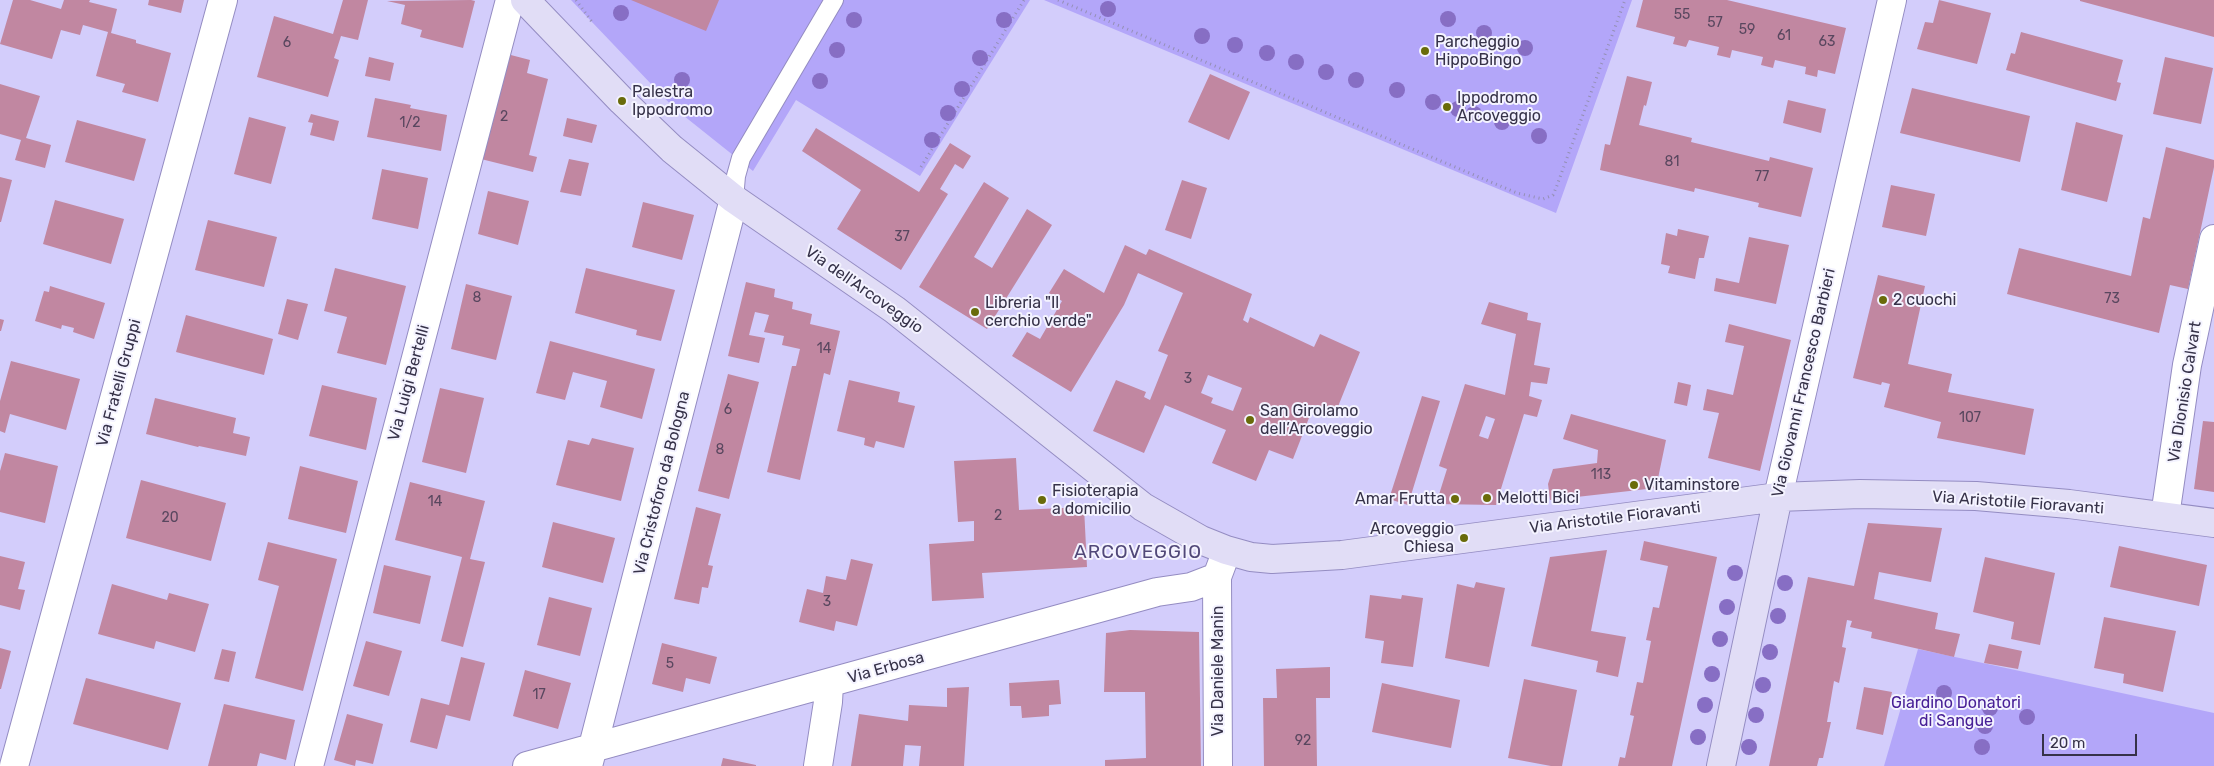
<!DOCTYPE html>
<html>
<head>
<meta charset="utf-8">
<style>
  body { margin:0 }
  #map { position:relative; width:2214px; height:766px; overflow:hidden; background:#d3cdfb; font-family:Rubik,sans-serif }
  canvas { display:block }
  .scale { position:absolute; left:2042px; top:734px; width:95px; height:22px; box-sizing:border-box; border:2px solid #363249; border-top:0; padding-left:6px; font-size:15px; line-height:18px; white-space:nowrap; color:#363249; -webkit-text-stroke:4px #f4f3ff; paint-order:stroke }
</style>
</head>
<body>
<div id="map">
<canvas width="2214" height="766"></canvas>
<div class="scale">20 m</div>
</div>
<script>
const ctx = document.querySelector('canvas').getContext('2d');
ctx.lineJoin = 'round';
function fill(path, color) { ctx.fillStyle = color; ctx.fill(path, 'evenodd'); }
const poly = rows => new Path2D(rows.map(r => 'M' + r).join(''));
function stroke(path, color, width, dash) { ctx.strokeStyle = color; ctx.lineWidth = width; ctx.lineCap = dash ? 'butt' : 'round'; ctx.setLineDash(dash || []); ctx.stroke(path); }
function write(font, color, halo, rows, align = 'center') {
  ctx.font = font + ' Rubik,sans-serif'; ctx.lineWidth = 4; ctx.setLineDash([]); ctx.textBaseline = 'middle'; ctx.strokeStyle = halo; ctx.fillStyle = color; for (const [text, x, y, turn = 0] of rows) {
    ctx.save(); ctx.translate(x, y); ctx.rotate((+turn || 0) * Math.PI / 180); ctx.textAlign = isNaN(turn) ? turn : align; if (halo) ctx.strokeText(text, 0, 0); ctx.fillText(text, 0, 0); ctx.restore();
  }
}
const green = poly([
  [571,0,1030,0,920,176,796,100,753,171,674,108],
  [1044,0,1632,0,1556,213],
  [1918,649,2214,713,2214,766,1884,766]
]);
const building = poly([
  [13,0,30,0,61,9,64,0,90,0,89,2,117,9,111,33,136,40,136,43,171,53,158,102,122,92,125,84,96,76,108,32,83,25,80,35,61,30,52,59,0,44],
  [149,0,184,0,181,13,148,5],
  [343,0,368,0,358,40,341,36,334,58,339,60,328,97,257,77,274,16,333,34],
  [471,0,475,1,463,48,420,37,422,30,401,24,405,5,387,1],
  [631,0,719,0,706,31],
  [1643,0,1727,0,1846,28,1835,74,1818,70,1817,77,1805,74,1806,67,1775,60,1773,68,1761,65,1763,57,1732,50,1730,58,1717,55,1719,47,1689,40,1686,47,1673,44,1675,37,1636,27],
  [1939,0,1991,13,1977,64,1917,49,1925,22,1933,23],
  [2080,0,2214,0,2214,37,2080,1],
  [2021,32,2123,60,2117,82,2121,83,2116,101,2006,70,2011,53,2015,54],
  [507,54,530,60,527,73,548,79,529,155,537,157,533,172,481,159],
  [369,57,394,63,390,81,365,76],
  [2165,57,2213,68,2201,124,2153,114],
  [1210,74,1250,92,1229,140,1188,122],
  [1627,76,1652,82,1646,106,1644,105,1639,125,1692,138,1691,142,1769,161,1770,157,1813,168,1801,217,1758,207,1759,203,1695,188,1694,192,1600,170,1605,144,1610,145],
  [0,84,40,96,26,138,51,145,45,168,15,160,21,140,0,134],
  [1912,88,2030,116,2020,162,1900,133],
  [375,98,411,105,410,108,447,115,441,151,367,137],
  [1788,100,1826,109,1821,133,1783,123],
  [311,114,339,121,334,141,310,135,313,123,308,122],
  [249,117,286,127,271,184,234,174],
  [567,118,597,125,592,143,563,136],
  [77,120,146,139,134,181,65,162],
  [2076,122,2123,135,2107,202,2061,190],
  [816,128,919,192,950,143,971,156,963,169,955,164,940,189,948,194,901,270,837,229,861,190,802,151],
  [2166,147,2214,160,2214,167,2188,289,2170,285,2159,333,2007,294,2019,248,2131,276,2143,217,2150,219],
  [569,159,589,163,581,196,560,192],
  [382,169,428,178,418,229,372,219],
  [0,177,12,180,1,222,0,222],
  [1182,180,1207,188,1191,239,1165,230],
  [984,182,1009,198,974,257,992,268,1027,209,1052,225,987,329,919,287],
  [1891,185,1935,194,1926,236,1882,227],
  [488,191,529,201,518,245,478,234],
  [55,200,124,219,111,264,43,244],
  [643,202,694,215,682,260,632,247],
  [208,220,277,237,264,287,195,270],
  [1678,229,1709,236,1704,258,1699,258,1695,279,1668,273,1670,266,1661,264,1666,233,1677,236],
  [1749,237,1789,245,1776,304,1714,291,1716,278,1739,283],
  [1125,245,1146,255,1149,249,1252,294,1243,320,1248,323,1250,317,1314,347,1320,334,1360,352,1335,414,1314,405,1293,459,1269,450,1256,481,1212,463,1226,430,1165,405,1144,453,1093,431,1116,380,1146,392,1144,397,1150,400,1168,355,1158,351,1183,293,1138,273,1124,305,1071,392,1012,356,1027,332,1040,339,1062,301,1049,293,1064,269,1104,293],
  [1208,375,1242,388,1233,411,1211,403,1213,398,1201,393],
  [335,268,406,286,386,365,337,353,347,317,324,311],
  [586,268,675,290,661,341,636,335,637,330,575,313],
  [1878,275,1925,286,1908,364,1952,374,1948,392,2034,409,2025,455,1937,438,1941,422,1884,407,1890,384,1882,382,1881,385,1853,378],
  [746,282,775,289,774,297,793,302,792,309,812,314,810,324,840,331,830,375,824,373,800,480,767,472,792,366,796,366,800,349,782,345,784,336,764,332,769,315,755,312,749,335,765,338,759,363,728,356],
  [466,284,512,296,496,360,451,349],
  [50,286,105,303,94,339,73,332,74,328,62,325,61,329,35,321,44,291,49,292],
  [287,299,308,304,298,340,278,334],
  [1489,302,1528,313,1527,320,1541,323,1534,365,1550,368,1547,384,1531,382,1529,396,1542,400,1537,417,1524,414,1496,505,1436,504,1447,469,1439,466,1465,384,1505,395,1516,334,1481,324],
  [1486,416,1495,419,1488,439,1479,436],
  [186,315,273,339,264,375,176,352],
  [0,319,4,320,1,331,0,331],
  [1729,324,1791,340,1760,471,1708,458,1719,413,1703,410,1707,389,1733,395,1744,346,1725,342],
  [550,341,655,369,642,419,600,407,607,381,573,372,565,400,536,393],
  [11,361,80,379,66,430,10,414,5,433,0,431,0,401],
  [728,374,759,382,729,499,698,491],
  [849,380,900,392,898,402,915,406,904,448,876,441,874,448,864,445,865,438,837,431],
  [1678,382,1691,385,1687,406,1674,403],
  [322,385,377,398,366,450,309,436],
  [440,388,484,398,466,473,422,462],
  [1422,396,1440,401,1408,505,1389,499],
  [155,398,236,418,233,433,250,437,246,456,199,446,198,447,146,434],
  [1571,414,1666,440,1656,488,1550,500,1548,484,1553,469,1597,463,1598,450,1563,439],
  [2203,421,2214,422,2214,492,2194,489],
  [592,438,634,448,621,501,556,485,568,440,589,445],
  [5,453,58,466,45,523,0,512,0,471],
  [1016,458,1019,510,1084,507,1087,567,982,573,984,598,932,601,929,544,974,541,974,521,958,522,954,461],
  [300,466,358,481,346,533,288,519],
  [141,480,226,503,211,561,126,538],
  [410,482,485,501,470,559,485,562,463,647,441,641,462,557,395,540],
  [696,507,721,514,708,565,713,566,708,588,702,587,699,604,674,599],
  [553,522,615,538,603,583,542,567],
  [1868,523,1942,528,1931,582,1879,572,1874,599,1938,613,1935,629,1960,634,1954,657,1871,638,1872,632,1850,627,1852,621,1847,620,1842,647,1846,648,1839,683,1834,681,1827,722,1831,722,1823,758,1819,758,1817,766,1769,766,1808,577,1854,586],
  [1644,541,1717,557,1672,766,1618,766,1620,757,1625,758,1634,716,1630,715,1637,682,1643,683,1651,641,1646,640,1653,607,1659,608,1668,566,1640,560],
  [268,542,337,559,303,691,255,678,279,586,258,580],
  [2119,546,2207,565,2199,606,2110,587],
  [1607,550,1591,631,1626,637,1618,677,1596,672,1598,661,1531,646,1550,557],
  [0,556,25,562,18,589,25,590,20,610,0,605],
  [1985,557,2055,573,2040,645,2011,639,2014,622,1973,612],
  [851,559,873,564,857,626,836,621,834,631,799,622,807,589,823,593,826,576,846,580],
  [384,565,431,576,420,624,373,613],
  [1476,582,1505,588,1489,667,1445,658,1457,584,1474,588],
  [112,584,167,600,169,593,209,604,195,652,156,641,154,649,98,634],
  [1370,595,1401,599,1402,595,1423,598,1413,667,1381,663,1384,641,1365,638],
  [549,597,592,608,580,656,537,645],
  [2104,617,2176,631,2163,692,2123,683,2124,674,2094,668],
  [1130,630,1199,632,1201,766,1105,766,1105,760,1146,758,1145,692,1104,692,1106,633],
  [366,641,402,651,389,696,353,686],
  [662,643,717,657,710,684,686,678,683,692,652,684],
  [1989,644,2022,651,2018,669,1984,663],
  [0,648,11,651,1,689,0,689],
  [222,649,236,652,229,682,214,679],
  [461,657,485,663,470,721,446,715,437,749,410,742,421,698,449,705],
  [1330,667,1330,698,1316,698,1317,766,1264,766,1263,698,1277,698,1276,669],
  [525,670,571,683,558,729,513,716],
  [86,678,181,703,168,750,73,724],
  [1524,679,1577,690,1562,766,1551,766,1508,758],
  [1059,680,1061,704,1049,705,1049,716,1022,718,1021,706,1010,706,1009,683],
  [1382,683,1460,700,1451,748,1372,732],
  [969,687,964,766,919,766,921,746,905,745,903,766,851,766,859,714,908,721,909,705,947,707,947,688],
  [1864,687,1892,692,1883,735,1856,729],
  [224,704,295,720,286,760,260,753,257,766,208,766],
  [347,714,383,724,373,764,356,760,355,766,334,760],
  [723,758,756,765,756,766,721,766]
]);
const path = poly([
  [576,0,592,22],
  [1058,0,1517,193,1543,199,1553,195,1556,188,1625,0],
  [921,167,1024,0]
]);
const lane = poly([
  [734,199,736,176,741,158,834,0]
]);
const street = poly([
  [1778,497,1892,0],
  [2165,516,2187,365,2214,239],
  [589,762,734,199],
  [14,766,223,0],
  [309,766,510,0],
  [527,766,1157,592,1191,587,1217,577],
  [818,766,828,702,829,684],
  [1218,766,1217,577,1223,561]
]);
const secondary = poly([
  [525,0,622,101,672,149,734,199,895,310,1143,507,1201,540,1226,550,1251,557,1272,559,1342,555,1778,497,1860,494,1976,496,2069,504,2214,523],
  [1721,766,1778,497]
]);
const trees = [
  [1108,9],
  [621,13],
  [1448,19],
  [854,20],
  [1004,20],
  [1484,33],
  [1202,36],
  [1235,45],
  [1525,48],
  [837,50],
  [1267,53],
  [980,58],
  [1296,62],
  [1326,72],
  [682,80],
  [1356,80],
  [820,81],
  [962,89],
  [1397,90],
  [1433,102],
  [1458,109],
  [948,113],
  [1474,114],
  [1502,122],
  [1539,136],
  [932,140],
  [1735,573],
  [1785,583],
  [1727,607],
  [1778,616],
  [1720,639],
  [1770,652],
  [1712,674],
  [1763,685],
  [1944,693],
  [1705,705],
  [1990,708],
  [1756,715],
  [2027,717],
  [1985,726],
  [1698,737],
  [1749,747],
  [1982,747]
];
const markers = [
  [1425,51,5,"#696b0a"],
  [622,101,5,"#696b0a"],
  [1447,107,5,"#696b0a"],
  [1883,300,5,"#696b0a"],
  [975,312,5,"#696b0a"],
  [1250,420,5,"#696b0a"],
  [1634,485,5,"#696b0a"],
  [1487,498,5,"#696b0a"],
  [1455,499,5,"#696b0a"],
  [1042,500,5,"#696b0a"],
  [1464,538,5,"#696b0a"]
];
const numberNames = [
  ["55",1682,15],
  ["57",1715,23],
  ["59",1747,30],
  ["61",1784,36],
  ["63",1827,42],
  ["6",287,43],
  ["2",504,117],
  ["1/2",410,123],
  ["81",1672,162],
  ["77",1762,177],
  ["37",902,237],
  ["8",477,298],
  ["73",2112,299],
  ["14",824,349],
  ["3",1188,379],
  ["6",728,410],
  ["107",1970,418],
  ["8",720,450],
  ["113",1601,475],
  ["14",435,502],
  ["2",998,516],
  ["20",170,518],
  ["3",827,602],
  ["5",670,664],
  ["17",539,695],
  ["92",1303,741]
];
const poiNames = [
  ["Parcheggio",1435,42],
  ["HippoBingo",1435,60],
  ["Palestra",632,92],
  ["Ippodromo",632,110],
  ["Ippodromo",1457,98],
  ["Arcoveggio",1457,116],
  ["2 cuochi",1893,300],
  ["Libreria \"Il",985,303],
  ["cerchio verde\"",985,321],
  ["San Girolamo",1260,411],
  ["dell’Arcoveggio",1260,429],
  ["Vitaminstore",1644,485],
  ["Fisioterapia",1052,491],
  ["a domicilio",1052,509],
  ["Melotti Bici",1497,498],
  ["Amar Frutta",1445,499,"right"],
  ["Arcoveggio",1454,529,"right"],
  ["Chiesa",1454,547,"right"]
];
const streetNames = [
  ["Via dell'Arcoveggio",864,290,35],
  ["Via Fratelli Gruppi",119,383,-75],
  ["Via Luigi Bertelli",409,383,-75],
  ["Via Giovanni Francesco Barbieri",1804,383,-77],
  ["Via Dionisio Calvart",2185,392,-81],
  ["Via Cristoforo da Bologna",662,483,-76],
  ["Via Aristotile Fioravanti",2018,503,4],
  ["Via Aristotile Fioravanti",1615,518,-7],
  ["Via Erbosa",886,668,-16],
  ["Via Daniele Manin",1218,671,-90]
];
const parkNames = [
  ["Giardino Donatori",1956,703],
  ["di Sangue",1956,721]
];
const quarterNames = [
  ["ARCOVEGGIO",1138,553]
];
fill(green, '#b3a6f9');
fill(building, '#c187a1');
stroke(lane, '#948cc2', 20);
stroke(street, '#948cc2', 30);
stroke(secondary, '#948cc2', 30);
stroke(path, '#948fb4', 3, [1, 4]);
stroke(lane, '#fff', 18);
stroke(street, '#fff', 28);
stroke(secondary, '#e1ddf6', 28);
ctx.fillStyle = '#876ec4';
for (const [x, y] of trees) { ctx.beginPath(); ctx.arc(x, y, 8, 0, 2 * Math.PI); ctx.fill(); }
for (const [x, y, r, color] of markers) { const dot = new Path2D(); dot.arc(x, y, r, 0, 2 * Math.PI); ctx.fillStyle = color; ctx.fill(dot); stroke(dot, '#f4f3ff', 2); }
write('14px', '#59475f', null, numberNames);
write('16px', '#363249', '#f4f3ff', poiNames, 'left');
write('16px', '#363249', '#f4f3ff', streetNames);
write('16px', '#482097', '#f4f3ff', parkNames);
ctx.letterSpacing = '1px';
write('19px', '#514879', '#f4f3ff', quarterNames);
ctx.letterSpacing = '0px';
</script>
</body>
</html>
